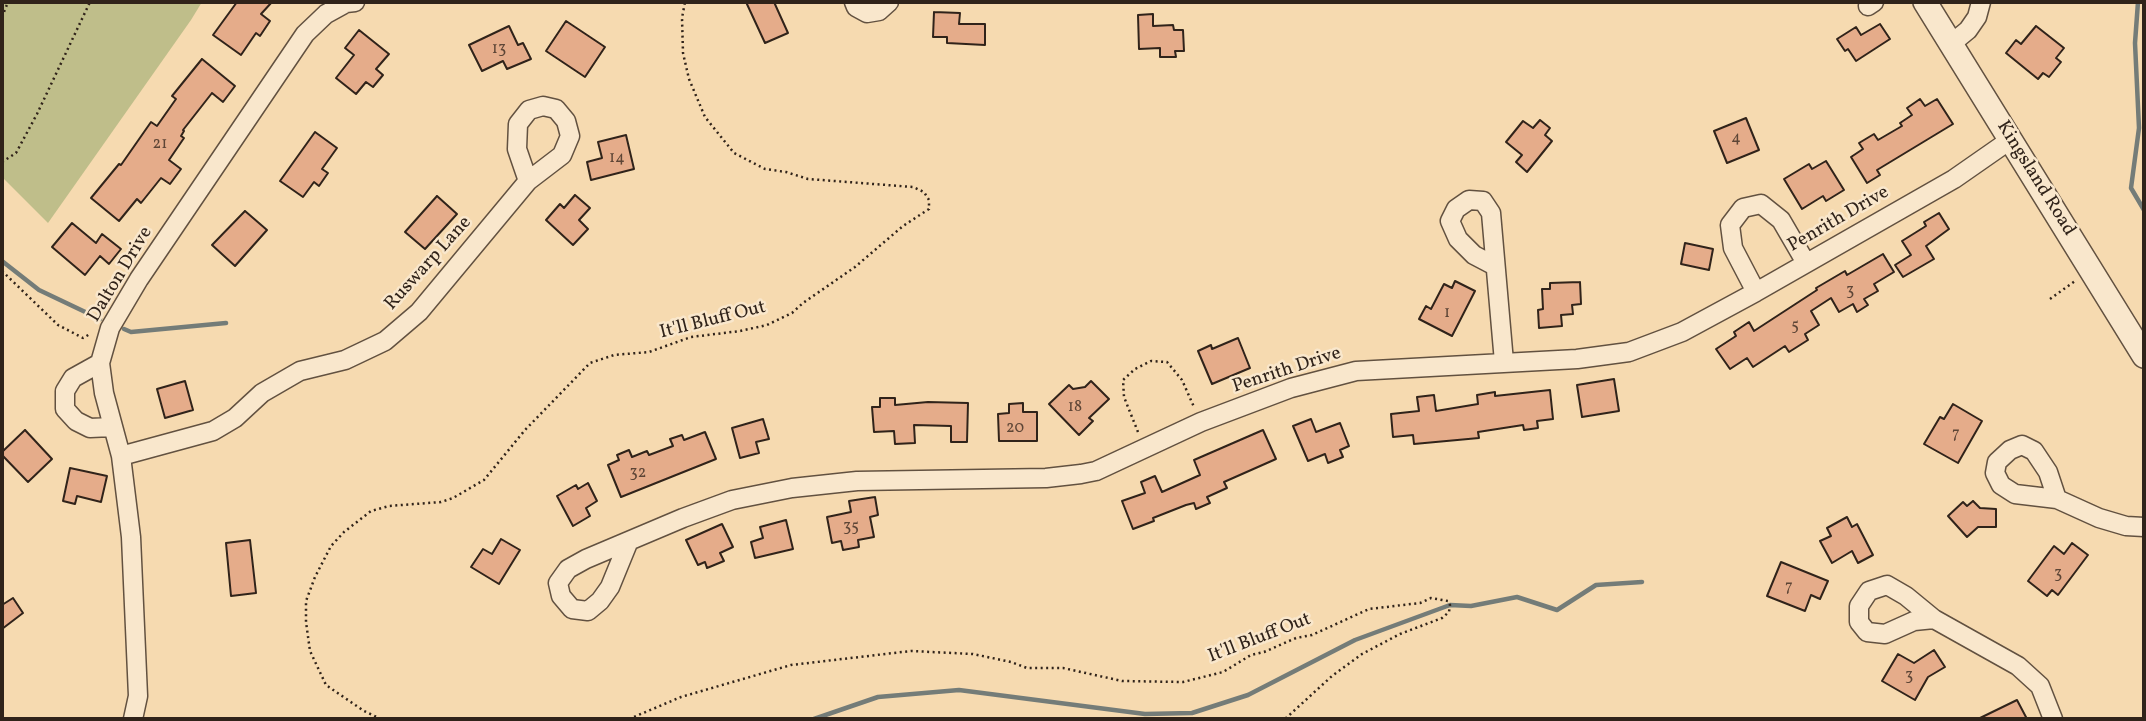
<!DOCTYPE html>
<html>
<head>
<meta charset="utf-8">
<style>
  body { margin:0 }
  #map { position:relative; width:2146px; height:721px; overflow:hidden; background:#f6dab0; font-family:Vollkorn,serif }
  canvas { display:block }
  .frame { position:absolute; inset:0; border:4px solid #30231a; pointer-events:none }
</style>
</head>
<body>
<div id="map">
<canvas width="2146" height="721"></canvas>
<div class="frame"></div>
</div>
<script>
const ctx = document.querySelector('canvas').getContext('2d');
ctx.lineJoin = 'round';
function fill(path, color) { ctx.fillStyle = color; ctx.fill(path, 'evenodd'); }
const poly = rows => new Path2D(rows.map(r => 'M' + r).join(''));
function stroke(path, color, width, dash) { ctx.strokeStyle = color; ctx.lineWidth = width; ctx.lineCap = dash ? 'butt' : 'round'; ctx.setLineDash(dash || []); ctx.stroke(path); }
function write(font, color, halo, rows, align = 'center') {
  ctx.font = font + ' Vollkorn,serif'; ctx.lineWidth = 5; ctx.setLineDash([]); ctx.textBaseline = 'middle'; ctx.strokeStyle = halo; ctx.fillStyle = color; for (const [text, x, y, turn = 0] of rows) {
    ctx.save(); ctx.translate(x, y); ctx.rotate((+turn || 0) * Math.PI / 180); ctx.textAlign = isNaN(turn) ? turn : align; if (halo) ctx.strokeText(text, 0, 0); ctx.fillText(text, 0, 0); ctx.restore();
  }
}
const green = poly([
  [2,2,202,2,191,20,48,223,2,177]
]);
const stream = poly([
  [2138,2,2135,43,2139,128,2131,188,2144,210],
  [2,261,39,290,100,319],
  [124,329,131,332,226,323],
  [814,719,878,697,959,690,1145,714,1192,713,1248,695,1355,640,1450,605,1471,606,1517,597,1557,610,1596,585,1642,582]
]);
const building = poly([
  [237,2,272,2,261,14,270,21,260,36,256,33,241,55,213,35,237,2],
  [746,2,774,2,788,33,765,43,746,2],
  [934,12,960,13,959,24,985,24,985,45,947,43,947,37,933,37,934,12],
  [1153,14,1153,26,1173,25,1174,30,1183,30,1184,51,1175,51,1176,57,1160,57,1160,48,1139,49,1138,15,1153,14],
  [566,21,605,47,585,77,546,51,566,21],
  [1880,24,1890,39,1856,61,1848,49,1845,51,1837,39,1856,27,1861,35,1880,24],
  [509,26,518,45,523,43,531,59,507,69,503,61,482,71,469,45,509,26],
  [2036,26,2064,48,2056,58,2061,62,2049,77,2043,73,2038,79,2006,53,2016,40,2021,44,2036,26],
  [359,30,389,54,376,69,383,75,373,87,366,82,356,94,336,78,354,55,345,48,359,30],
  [202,59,235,86,223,102,212,93,183,130,184,131,181,136,184,138,169,160,181,169,170,184,161,178,141,203,137,199,119,221,91,198,119,164,121,165,151,122,157,126,176,99,172,96,202,59],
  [1920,99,1925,106,1937,99,1953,124,1877,170,1880,175,1867,183,1851,157,1863,149,1859,143,1874,134,1878,140,1902,126,1900,123,1912,115,1907,108,1920,99],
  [1746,118,1759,150,1727,163,1714,131,1746,118],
  [1540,120,1550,128,1545,135,1552,141,1527,172,1516,162,1522,155,1506,142,1523,121,1533,128,1540,120],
  [315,132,337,148,322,169,328,173,319,186,314,182,303,197,280,181,315,132],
  [626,135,634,169,591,180,587,162,602,158,598,142,626,135],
  [1826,161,1844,190,1826,201,1823,196,1802,209,1784,179,1809,164,1812,169,1826,161],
  [575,195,590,208,579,220,588,229,573,245,546,220,560,204,564,208,575,195],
  [437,196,457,214,425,249,405,232,437,196],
  [245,211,267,230,235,266,212,245,245,211],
  [1939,213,1949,229,1926,246,1934,259,1903,277,1895,265,1911,255,1902,241,1926,226,1924,222,1939,213],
  [72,223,96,243,102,234,121,249,109,264,100,256,85,275,52,247,72,223],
  [1685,243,1713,249,1709,270,1681,264,1685,243],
  [1883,254,1894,272,1874,284,1878,291,1864,299,1868,305,1857,312,1853,304,1839,312,1831,298,1811,311,1819,325,1805,334,1808,340,1789,352,1785,346,1753,367,1747,358,1730,369,1716,349,1736,336,1734,332,1749,322,1754,331,1817,290,1816,288,1845,271,1847,275,1883,254],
  [1455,281,1475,291,1452,336,1419,319,1426,306,1431,309,1444,284,1452,288,1455,281],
  [1580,282,1581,304,1572,305,1573,314,1561,315,1562,326,1539,328,1538,310,1543,309,1542,289,1550,289,1550,283,1580,282],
  [1238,338,1250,368,1212,384,1198,351,1211,345,1212,349,1238,338],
  [1614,379,1619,411,1582,417,1577,385,1614,379],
  [185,381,193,410,165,418,157,389,185,381],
  [1091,381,1109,399,1089,418,1093,421,1079,435,1049,404,1069,385,1073,389,1085,387,1091,381],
  [1550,390,1553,419,1537,421,1538,428,1524,430,1523,425,1478,432,1479,438,1414,444,1413,435,1393,437,1391,414,1419,411,1417,397,1434,395,1436,411,1478,404,1477,395,1495,392,1495,396,1550,390],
  [880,398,895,398,895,405,928,402,968,403,967,442,951,442,951,426,914,425,915,443,895,444,894,431,874,432,872,407,880,407,880,398],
  [1023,403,1023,412,1037,412,1037,441,999,441,998,414,1009,413,1009,404,1023,403],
  [1953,404,1982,421,1958,463,1924,444,1940,417,1944,419,1953,404],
  [763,419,769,439,756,442,759,453,740,458,732,428,763,419],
  [1311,419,1316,432,1340,423,1349,446,1340,450,1343,457,1328,463,1325,454,1308,461,1293,426,1311,419],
  [25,430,52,459,28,482,2,455,2,452,25,430],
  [1263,430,1276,459,1224,482,1227,488,1207,497,1210,503,1196,509,1194,503,1186,505,1153,518,1154,521,1133,529,1122,501,1145,493,1141,482,1155,476,1162,492,1200,475,1194,460,1263,430],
  [705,432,716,459,621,497,608,465,619,460,617,455,629,450,632,457,647,451,649,455,673,446,670,439,682,435,684,440,705,432],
  [70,468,107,476,101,502,77,496,75,504,63,501,70,468],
  [588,483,597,501,586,508,590,516,573,526,557,496,576,485,578,489,588,483],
  [875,497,878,515,870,517,874,537,858,540,859,547,843,550,841,541,832,543,827,517,851,512,849,501,875,497],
  [1973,501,1980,508,1996,509,1996,527,1978,527,1967,537,1948,516,1963,502,1967,506,1973,501],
  [1847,517,1852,527,1857,524,1873,555,1858,563,1852,551,1832,563,1820,541,1831,536,1827,528,1847,517],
  [786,520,793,549,755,558,751,542,763,538,760,527,786,520],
  [722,524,733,547,720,553,724,561,707,568,705,562,698,565,686,540,722,524],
  [501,539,520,550,499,584,471,567,483,549,492,554,501,539],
  [250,540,256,593,231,596,226,543,250,540],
  [2072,543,2088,555,2058,595,2052,590,2047,596,2028,581,2054,546,2064,554,2072,543],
  [1781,562,1828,581,1820,599,1811,595,1805,611,1767,596,1781,562],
  [13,598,23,613,2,629,2,605,13,598],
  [1934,650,1945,667,1928,677,1915,700,1882,681,1898,654,1914,663,1934,650],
  [2017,700,2027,719,1978,719,2017,700]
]);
const path = poly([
  [2,17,8,2],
  [2,162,16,153,37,114,90,2],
  [2,271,58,325,83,338,90,334],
  [2050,299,2075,281],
  [1138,432,1124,397,1123,380,1135,369,1151,361,1167,362,1182,380,1194,407],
  [381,719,364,711,326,685,310,651,306,622,306,601,315,577,331,546,344,532,371,511,389,506,441,502,453,498,484,480,525,430,590,363,614,355,649,352,691,337,740,331,767,325,792,313,803,303,855,267,903,226,929,209,929,200,924,192,913,187,808,179,786,172,765,169,734,153,705,117,689,79,683,53,682,18,685,2],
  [629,719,681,697,791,665,911,651,973,654,1011,662,1027,668,1063,668,1122,681,1183,682,1223,672,1251,655,1264,652,1296,638,1312,635,1369,609,1420,603,1431,598,1448,601,1450,605,1449,612,1442,618,1400,634,1362,654,1332,676,1285,719]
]);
const minor = poly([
  [854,2,856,7,867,13,879,11,889,2],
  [1868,6,1874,2],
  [1951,44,1968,30,1977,17,1981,2],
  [1495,266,1474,255,1458,239,1450,221,1456,209,1469,200,1483,201,1491,213,1504,362],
  [1756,292,1733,248,1730,225,1743,208,1761,204,1781,220,1806,263],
  [100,363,73,378,65,391,65,409,76,421,90,428,112,427],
  [121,456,213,431,235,418,262,393,300,371,345,360,385,341,419,312,528,181,562,155,570,136,566,121,556,109,543,106,529,110,518,124,517,149,528,181],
  [2057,499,2048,472,2034,451,2022,445,2010,450,1997,462,1995,473,2001,485,2015,494,2057,499,2099,518,2126,526,2144,527],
  [628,543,610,587,600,601,588,611,572,609,561,596,558,583,568,569,586,559,683,518,732,500,792,488,857,481,1046,478,1081,474,1096,471,1201,422,1291,388,1356,371,1577,359,1629,352,1682,332,1756,292,1954,179,2010,140],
  [1934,619,1914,621,1885,634,1867,632,1859,622,1859,606,1869,591,1887,585,1906,596,1934,619,2018,666,2040,686,2053,719],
  [133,719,138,696,131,537,121,456,104,393,100,363,110,328,139,279,305,34,326,14,346,3,355,2]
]);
const tertiary = poly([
  [1925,2,2144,356]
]);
const numberNames = [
  ["13",499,50],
  ["4",1736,139],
  ["21",160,145],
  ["14",617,159],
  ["3",1850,292],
  ["1",1447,314],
  ["5",1795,327],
  ["18",1075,408],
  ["20",1015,429],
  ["7",1956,435],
  ["32",638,474],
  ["35",851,528],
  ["3",2058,575],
  ["7",1789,588],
  ["3",1909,677]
];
const streetNames = [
  ["Kingsland Road",2035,179,58],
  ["Penrith Drive",1839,220,-30],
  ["Ruswarp Lane",429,264,-48],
  ["Dalton Drive",121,275,-59],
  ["It'll Bluff Out",713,321,-14],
  ["Penrith Drive",1287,371,-18],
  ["It'll Bluff Out",1260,639,-21]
];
fill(green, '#bfbe8a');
stroke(stream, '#747c78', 4.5);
fill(building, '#e5ac8a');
stroke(building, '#30231a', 2);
stroke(minor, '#625140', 21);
stroke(tertiary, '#625140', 26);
stroke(path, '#30231a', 2.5, [2, 3.5]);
stroke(minor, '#f9e7cc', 18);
stroke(tertiary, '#f9e7cc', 23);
write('16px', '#5d4536', null, numberNames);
write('19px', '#30231a', '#f9e7cc', streetNames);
</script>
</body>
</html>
